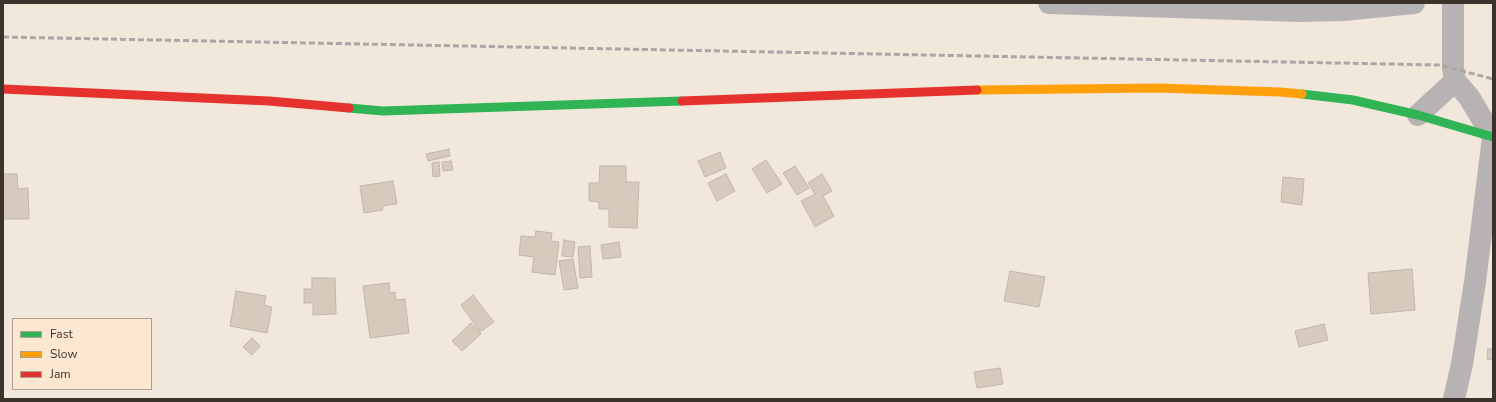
<!DOCTYPE html>
<html>
<head>
<meta charset="utf-8">
<style>
  body { margin:0 }
  #map { position:relative; width:1496px; height:402px; overflow:hidden; background:#f2e7db; font-family:"Nunito Sans",sans-serif }
  canvas { display:block }
  .frame { position:absolute; inset:0; border:4px solid #3b332b; pointer-events:none }
  .legend { position:absolute; left:12px; top:318px; width:140px; height:72px; box-sizing:border-box; background:#fce7d1; border:1px solid #af9f8f; margin:0; padding:5px 7px; list-style:none; font-size:12px; color:#3b332b }
  .legend li { display:flex; align-items:center; gap:8px; height:20px }
  .legend b { width:20px; border:1px solid #af9f8f }
</style>
</head>
<body>
<div id="map">
<canvas width="1496" height="402"></canvas>
<div class="frame"></div>
<ul class="legend">
<li><b style="height:5px;background:#30b455"></b>Fast</li>
<li><b style="height:5px;background:#ff9f0a"></b>Slow</li>
<li><b style="height:5px;background:#e5322d"></b>Jam</li>
</ul>
</div>
<script>
const ctx = document.querySelector('canvas').getContext('2d');
ctx.lineJoin = 'round';
function fill(path, color) { ctx.fillStyle = color; ctx.fill(path, 'evenodd'); }
const poly = rows => new Path2D(rows.map(r => 'M' + r).join(''));
function stroke(path, color, width, dash) { ctx.strokeStyle = color; ctx.lineWidth = width; ctx.lineCap = dash ? 'butt' : 'round'; ctx.setLineDash(dash || []); ctx.stroke(path); }
const building = poly([
  [449,149,450,156,428,161,426,154,449,149],
  [720,152,726,168,705,177,698,161,720,152],
  [766,160,782,184,767,193,752,169,766,160],
  [451,161,453,170,443,171,442,162,451,161],
  [439,162,440,176,433,177,432,163,439,162],
  [600,166,626,166,626,182,639,182,637,228,609,227,609,209,599,209,599,202,589,201,589,183,599,183,600,166],
  [795,166,809,188,797,195,783,173,795,166],
  [3,174,17,174,18,189,28,188,29,219,3,219,3,174],
  [726,174,735,191,717,201,708,183,726,174],
  [822,174,832,191,823,196,834,216,815,227,801,201,815,194,808,183,822,174],
  [1283,177,1304,179,1302,205,1281,202,1283,177],
  [393,181,397,204,382,206,383,210,364,213,360,186,393,181],
  [536,231,552,233,551,241,559,242,555,275,532,272,534,257,519,255,521,236,535,237,536,231],
  [564,240,575,242,573,257,562,256,564,240],
  [619,242,621,257,603,259,601,245,619,242],
  [590,246,592,277,580,278,578,247,590,246],
  [573,259,578,288,564,290,559,261,573,259],
  [1412,269,1415,310,1371,314,1368,273,1412,269],
  [1010,271,1045,277,1039,307,1004,301,1010,271],
  [312,278,335,278,336,314,313,315,313,303,304,303,304,289,312,289,312,278],
  [389,283,390,293,395,292,396,300,405,299,409,333,370,338,363,286,389,283],
  [236,291,266,296,264,305,272,307,267,333,230,326,236,291],
  [473,295,494,322,480,332,461,305,473,295],
  [471,323,481,334,462,351,452,341,471,323],
  [1324,324,1328,340,1299,347,1295,331,1324,324],
  [252,338,260,346,252,355,243,347,252,338],
  [1488,349,1493,349,1493,360,1487,359,1488,349],
  [1000,368,1003,384,977,388,974,372,1000,368]
]);
const street = poly([
  [1049,3,1300,11,1343,10,1414,3],
  [1453,3,1453,68,1455,81,1469,97,1493,137,1475,282,1462,364,1454,399],
  [1418,115,1455,81]
]);
const fast = poly([
  [1302,94,1353,100,1418,115,1493,137],
  [349,108,383,111,682,101]
]);
const slow = poly([
  [977,90,1158,88,1280,92,1302,94]
]);
const jam = poly([
  [3,89,269,101,349,108],
  [682,101,977,90]
]);
const rail = poly([
  [3,37,1440,65,1493,79]
]);
fill(building, '#d7cabd');
stroke(building, '#beb6ad', 1);
stroke(street, '#b7b3b5', 22);
stroke(fast, '#30b455', 9);
stroke(slow, '#ff9f0a', 9);
stroke(jam, '#e5322d', 9);
stroke(rail, '#aba6a5', 3, [6, 3]);
</script>
</body>
</html>
